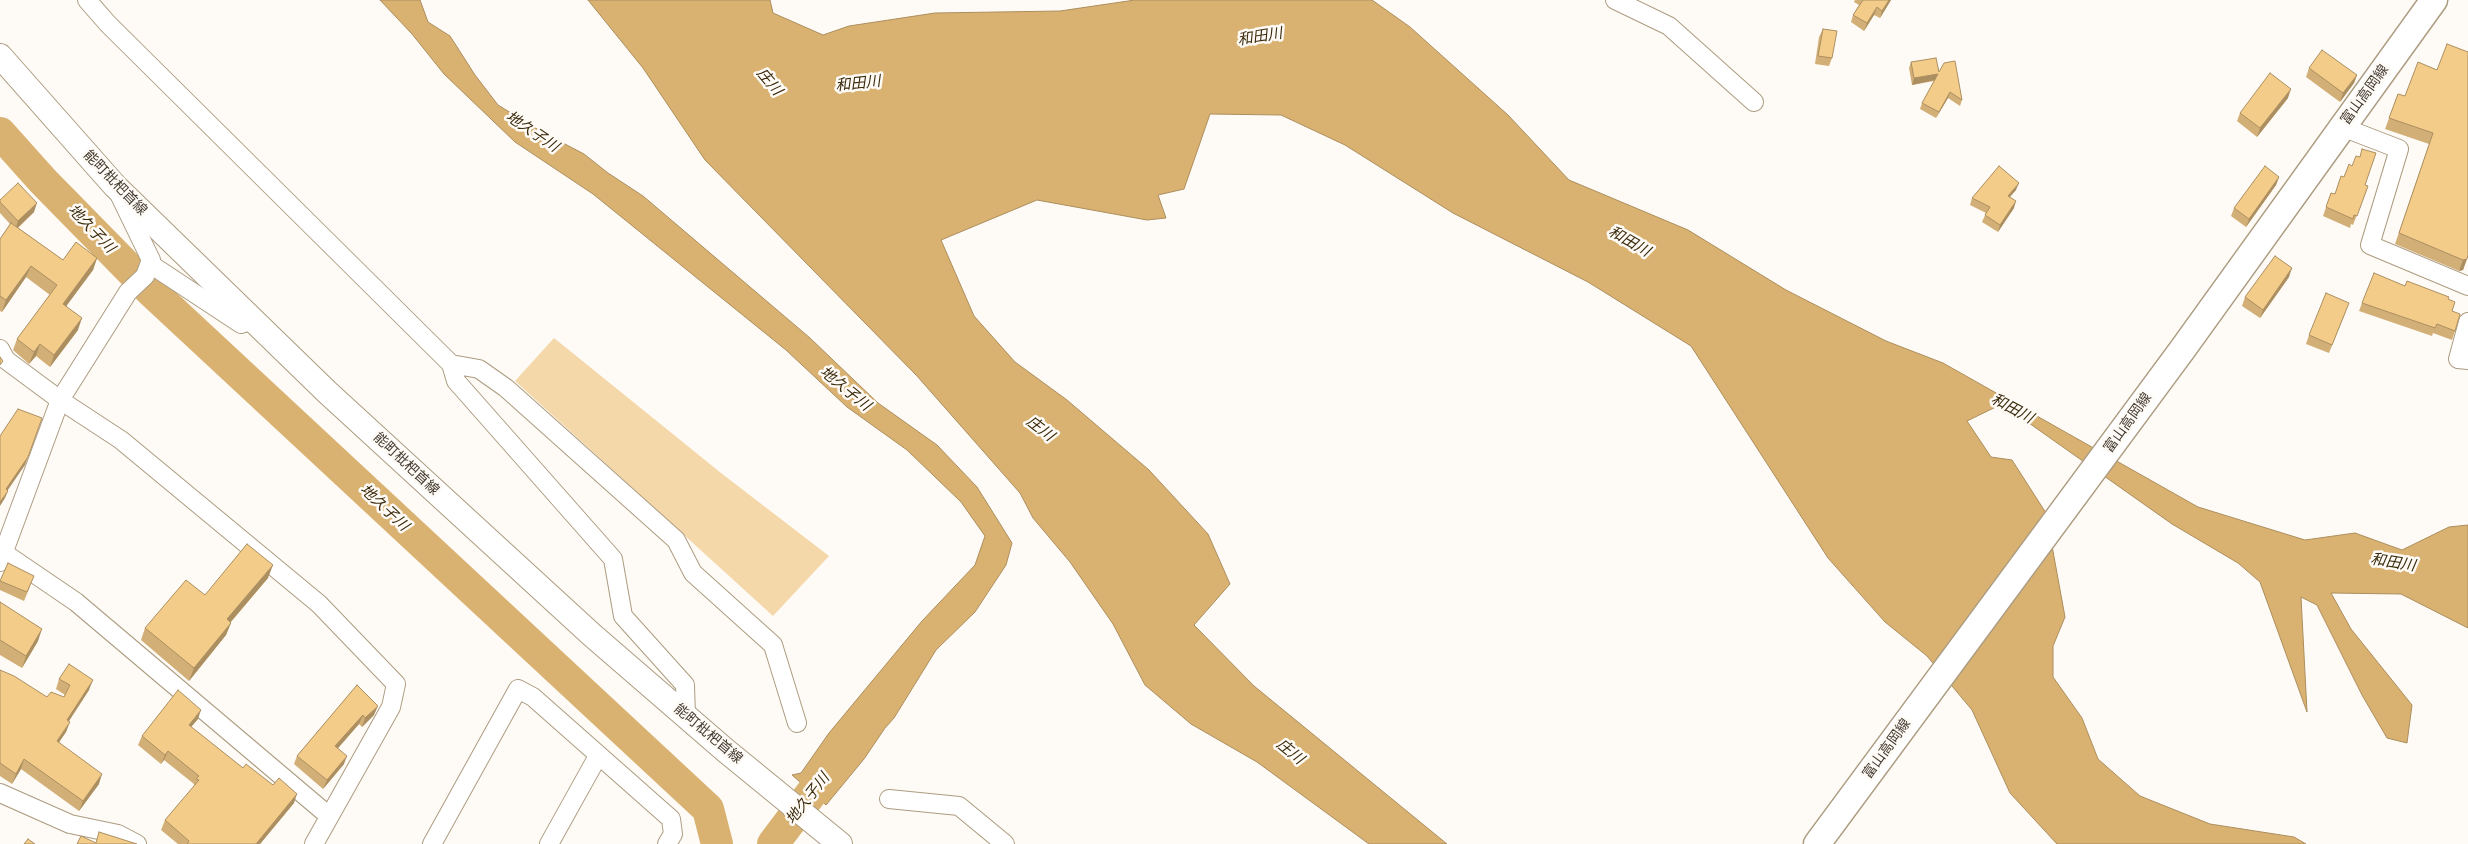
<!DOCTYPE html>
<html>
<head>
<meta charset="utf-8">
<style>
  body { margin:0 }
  canvas { display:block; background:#fefaf5 }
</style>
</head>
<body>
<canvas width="2468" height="844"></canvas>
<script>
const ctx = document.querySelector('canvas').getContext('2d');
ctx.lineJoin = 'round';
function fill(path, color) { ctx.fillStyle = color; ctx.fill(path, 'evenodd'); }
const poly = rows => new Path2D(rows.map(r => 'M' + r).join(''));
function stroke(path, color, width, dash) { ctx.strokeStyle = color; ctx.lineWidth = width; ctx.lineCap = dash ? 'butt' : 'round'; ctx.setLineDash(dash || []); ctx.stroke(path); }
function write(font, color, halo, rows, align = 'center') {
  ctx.font = font + ' Helvetica,"Noto Sans JP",sans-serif'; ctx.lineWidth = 5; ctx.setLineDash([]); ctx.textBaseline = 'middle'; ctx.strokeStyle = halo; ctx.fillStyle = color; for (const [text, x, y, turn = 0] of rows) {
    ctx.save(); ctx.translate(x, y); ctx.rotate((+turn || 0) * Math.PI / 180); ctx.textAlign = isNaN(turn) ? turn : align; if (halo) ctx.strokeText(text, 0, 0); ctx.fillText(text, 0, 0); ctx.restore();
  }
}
const green = poly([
  [554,338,721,473,829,556,773,616,515,381]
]);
const water = poly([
  [380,0,420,0,428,22,450,36,475,75,498,105,542,132,584,154,608,173,643,196,810,338,878,403,937,445,977,487,1012,543,1006,565,975,612,936,650,894,718,885,728,864,759,826,805,792,775,801,773,829,733,922,621,975,565,985,536,961,502,907,450,847,407,786,350,593,194,515,142,444,74,412,34,380,0],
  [588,0,770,0,773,13,823,35,849,26,935,13,1060,11,1135,0,1372,0,1410,27,1508,115,1569,180,1688,230,1786,290,1886,341,1943,363,2198,507,2305,540,2355,533,2402,550,2449,527,2468,525,2468,628,2401,594,2331,593,2351,629,2412,705,2407,743,2387,738,2362,695,2317,605,2301,597,2307,712,2260,582,2238,563,2172,524,2002,404,1967,421,1991,457,2012,460,2046,513,2065,617,2053,646,2053,677,2082,718,2098,759,2140,796,2210,824,2294,837,2306,844,2057,844,2010,793,1972,710,1927,656,1885,622,1828,558,1691,346,1588,282,1453,213,1345,145,1281,115,1210,114,1184,189,1158,195,1166,218,1147,220,1037,200,941,240,974,316,1015,362,1067,400,1149,470,1208,534,1230,584,1194,625,1254,686,1447,844,1369,844,1257,762,1191,724,1145,685,1113,624,1070,562,1033,518,1020,493,917,376,705,160,643,68,588,0]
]);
const river = poly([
  [0,133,43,181,151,291,708,809,717,844],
  [773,844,838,758]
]);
const minor = poly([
  [87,0,108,24,451,364,479,369,506,388,676,540,693,573,773,645,797,723],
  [1615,0,1669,26,1754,102],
  [2342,127,2399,149,2370,245,2468,286],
  [150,264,241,324,253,320],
  [2468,322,2458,359,2468,360],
  [0,349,6,360,60,400,121,440,319,604,396,684,391,707,314,844],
  [451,364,456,381,613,559,623,616,685,685,686,716],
  [4,553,76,602,329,816],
  [0,562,60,400,128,292,145,276,151,260,120,196],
  [0,793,70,824,118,834,137,844],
  [889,799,959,806,1005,844],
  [432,844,518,689,533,697,671,819,673,834,667,844],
  [549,844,598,756]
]);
const secondary = poly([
  [0,56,115,186,327,392,592,635,725,750,840,844]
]);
const primary = poly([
  [1817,844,2182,350,2434,0]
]);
const wall = poly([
  [1855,0,1891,0,1880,18,1874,15,1864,31,1851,22,1853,15,1859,5,1854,2],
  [1823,29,1832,58,1829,66,1815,64,1819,37],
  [1911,62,1939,72,1962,100,1960,106,1948,98,1936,118,1920,109,1922,103,1934,81,1912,85,1909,68],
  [2309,68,2357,75,2354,83,2340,102,2306,77],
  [2437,70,2468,255,2463,270,2459,271,2395,244,2429,144,2385,129,2398,94,2405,96],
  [2288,98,2257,137,2237,121,2240,113],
  [2279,177,2276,185,2246,227,2231,216,2234,208],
  [2365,185,2368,186,2353,225,2351,224,2350,228,2323,216,2331,193,2335,194],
  [2016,190,2010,197,2014,208,1998,232,1982,222,1986,213,1970,205,1972,198],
  [0,200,34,212,18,228,63,260,97,258,93,270,66,306,78,330,50,367,36,356,29,364,13,350,17,339,50,295,26,277,2,312,0,311,0,239,10,224,0,213],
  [2289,277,2260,318,2242,306,2245,297],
  [2405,286,2448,299,2452,311,2455,331,2452,340,2433,333,2432,336,2359,311,2362,303],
  [2346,311,2329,353,2306,344,2309,335],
  [8,563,31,584,24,601,0,590,0,582],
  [268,578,231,622,226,635,189,681,141,640,145,628,205,595],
  [0,602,38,641,22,668,0,655],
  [0,670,47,697,64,697,65,695,56,689,59,679,89,690,69,721,66,732,59,742,99,784,79,811,21,769,12,784,0,776],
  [357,685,374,715,362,727,359,724,338,748,344,764,323,789,294,764,297,756],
  [198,719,191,727,243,768,294,803,260,844,178,844,161,830,165,820,194,787,194,784,164,760,161,764,138,745,142,736]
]);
const shadedWall = poly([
  [1889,0,1891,0,1880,18,1882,11],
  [1877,7,1874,15,1864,31,1867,23],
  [1938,74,1935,80,1912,85,1914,78],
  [2357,75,2354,83,2340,102,2343,93],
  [2291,89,2288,98,2257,137,2260,128],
  [1950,92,1948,98,1936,118,1939,112],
  [2279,177,2276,185,2246,227,2249,219],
  [2019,183,2016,190,2005,202,2008,196],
  [2016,201,2014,208,1998,232,2000,225],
  [37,203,34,212,15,230,18,221],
  [97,258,93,270,59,316,63,304],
  [2467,259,2463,270,2459,271,2463,260],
  [31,266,26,277,2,312,6,300],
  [2292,268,2289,277,2260,318,2263,310],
  [82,318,78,330,50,367,54,355],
  [40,344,36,356,29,364,34,352],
  [39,426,25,465,3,497,6,489],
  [8,491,5,498,0,506,0,502],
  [273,565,268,578,222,632,227,619],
  [231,623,226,635,189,681,194,668],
  [42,629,38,641,22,668,26,656],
  [93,680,89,690,63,730,67,720],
  [378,706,374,715,362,727,365,718],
  [201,710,198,719,185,734,189,725],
  [363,715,359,724,332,755,335,746],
  [70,722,66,732,53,751,57,741],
  [168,751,164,760,161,764,165,755],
  [347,756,344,764,323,789,327,780],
  [24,759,21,769,12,784,16,774],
  [102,774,99,784,79,811,83,801],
  [297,794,294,803,260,844,256,844]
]);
const building = poly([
  [1863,0,1889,0,1882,11,1877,7,1867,23,1853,15,1863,0],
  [1823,29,1837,31,1832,58,1818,56,1823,29],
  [2447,44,2468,52,2468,255,2467,259,2463,260,2399,233,2433,133,2389,118,2398,94,2405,96,2418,62,2437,70,2447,44],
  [2322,50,2357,75,2343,93,2309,68,2322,50],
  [1936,58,1939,72,1944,63,1955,61,1962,100,1950,92,1939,112,1922,103,1938,74,1914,78,1911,62,1936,58],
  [2270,73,2291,89,2260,128,2240,113,2270,73],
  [2362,149,2376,153,2365,185,2368,186,2357,216,2354,215,2353,219,2326,207,2331,193,2335,194,2341,176,2344,177,2349,164,2352,166,2356,156,2360,157,2362,149],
  [1999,166,2019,183,2008,196,2016,201,2000,225,1985,215,1990,207,1972,198,1999,166],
  [2265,166,2279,177,2249,219,2234,208,2265,166],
  [18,183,37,203,18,221,0,202,0,200,18,183],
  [11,223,63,260,76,242,97,258,63,304,82,318,54,355,40,344,34,352,17,339,57,285,31,266,6,300,0,296,0,239,11,223],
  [2275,256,2292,268,2263,310,2245,297,2275,256],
  [2374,273,2405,286,2407,281,2449,297,2448,299,2455,302,2452,311,2460,314,2455,331,2437,324,2435,328,2362,303,2374,273],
  [2326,293,2349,303,2332,345,2309,335,2326,293],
  [0,357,3,361,0,365,0,357],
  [18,409,42,418,28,457,6,489,8,491,0,502,0,436,18,409],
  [247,544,273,565,227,619,231,623,194,668,145,628,186,580,205,595,247,544],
  [8,563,34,576,27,592,0,581,8,563],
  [0,602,42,629,26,656,0,640,0,602],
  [69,664,93,680,67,720,70,722,57,741,102,774,83,801,24,759,16,774,0,763,0,670,14,676,47,697,51,692,64,697,70,685,59,679,69,664],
  [357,685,378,706,365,718,363,715,335,746,347,756,327,780,297,756,357,685],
  [178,690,201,710,189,725,243,768,246,764,273,785,279,778,297,794,256,844,187,844,189,841,165,820,199,780,196,779,199,776,168,751,165,755,142,736,178,690],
  [99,832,137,844,77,844,81,836,96,843,99,832],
  [28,839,35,844,24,844,28,839]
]);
const streetNames = [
  ["富山高岡線",2365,95,-54],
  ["能町枇杷首線",115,183,46],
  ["富山高岡線",2128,423,-54],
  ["能町枇杷首線",406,464,43],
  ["能町枇杷首線",708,734,40],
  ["富山高岡線",1887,749,-54]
];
const waterNames = [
  ["和田川",1260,37,-9],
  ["庄川",769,82,50],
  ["和田川",858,84,-6],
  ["地久子川",532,132,34],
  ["地久子川",91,229,46],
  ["和田川",1629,242,30],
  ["地久子川",845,389,39],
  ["和田川",2012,409,28],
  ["庄川",1040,429,38],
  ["地久子川",384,508,43],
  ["和田川",2393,563,9],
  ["庄川",1290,752,39],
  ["地久子川",808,799,-52]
];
fill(green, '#f4d8aa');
fill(water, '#d9b271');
stroke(water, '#ac8e5e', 1);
stroke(river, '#d9b271', 32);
stroke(minor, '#ac9c81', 20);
stroke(secondary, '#ac9c81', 26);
stroke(primary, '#ac9c81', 29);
stroke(minor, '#fff', 18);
stroke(secondary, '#fff', 24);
stroke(primary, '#fff', 26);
fill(wall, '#d2af77');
fill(shadedWall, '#ab8f61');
fill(building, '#f4cc8a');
stroke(building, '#ab8f61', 1);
write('14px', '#423b30', '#fefaf5', streetNames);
write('italic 15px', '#3a2a0c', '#fefaf5', waterNames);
</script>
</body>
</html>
